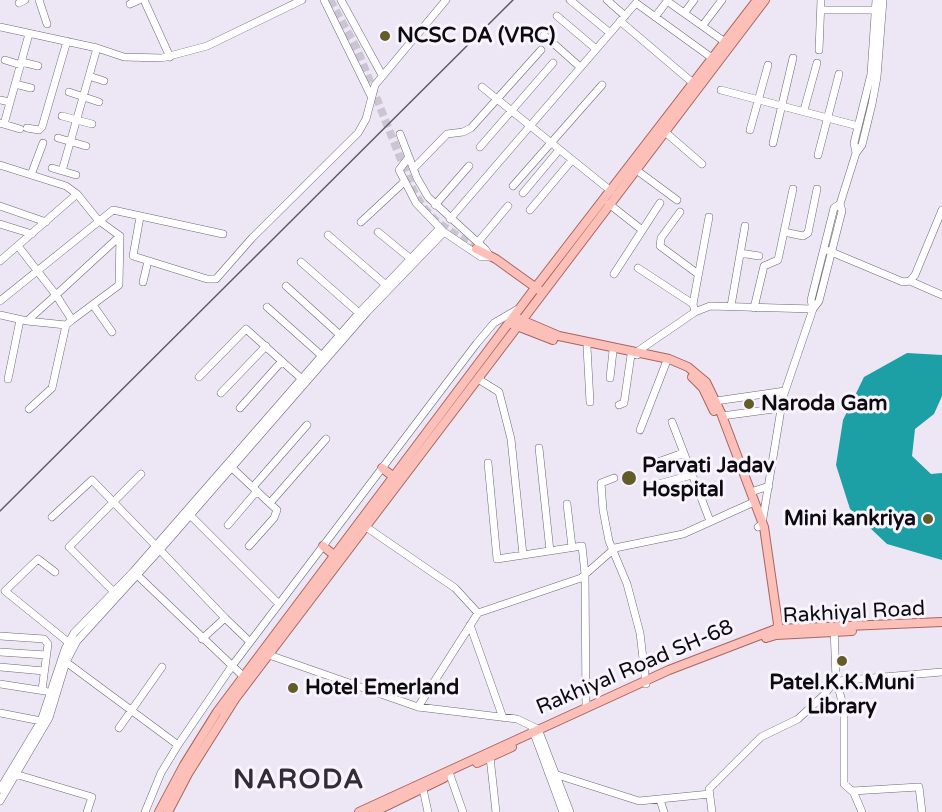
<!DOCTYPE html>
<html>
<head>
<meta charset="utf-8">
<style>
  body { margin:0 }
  canvas { display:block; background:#ece6f5 }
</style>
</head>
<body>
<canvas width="942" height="812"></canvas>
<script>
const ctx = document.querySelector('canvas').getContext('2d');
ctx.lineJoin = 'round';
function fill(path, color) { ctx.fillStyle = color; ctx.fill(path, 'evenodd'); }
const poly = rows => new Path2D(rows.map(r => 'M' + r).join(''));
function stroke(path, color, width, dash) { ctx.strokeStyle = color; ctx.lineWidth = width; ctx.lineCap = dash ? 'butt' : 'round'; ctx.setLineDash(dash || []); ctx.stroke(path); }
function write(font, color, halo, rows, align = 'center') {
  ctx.font = font + ' "Varela Round",sans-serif'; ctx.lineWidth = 6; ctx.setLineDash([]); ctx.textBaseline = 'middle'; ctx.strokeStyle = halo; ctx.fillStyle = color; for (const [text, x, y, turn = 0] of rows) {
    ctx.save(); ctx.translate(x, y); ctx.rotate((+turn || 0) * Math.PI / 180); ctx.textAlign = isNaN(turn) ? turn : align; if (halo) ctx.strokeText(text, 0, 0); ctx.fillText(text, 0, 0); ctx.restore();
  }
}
const water = poly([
  [907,353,942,355,942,396,934,414,915,429,912,456,931,474,942,473,942,560,887,544,850,509,836,465,843,420,864,377]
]);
const majorTunnel = poly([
  [330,0,357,49,413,190,423,207,436,221,476,249]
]);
const minor = poly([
  [39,0,47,24],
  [144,0,170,57],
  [324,0,371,96],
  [341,0,382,75],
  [570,0,610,33],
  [607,0,625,16],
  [667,1,725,42],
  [19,3,25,0],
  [130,4,139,0],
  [821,10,876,10],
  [685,12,694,0],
  [557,16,596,49],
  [655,17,668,0],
  [620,21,693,83],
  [703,25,722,0],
  [0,27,97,48,124,57,162,58,207,46,302,0],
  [544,35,580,67],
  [819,50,821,0],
  [5,60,21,65],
  [22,62,38,66],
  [89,76,104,81],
  [15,84,31,88],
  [482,87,611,191],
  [721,90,858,126],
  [69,92,99,102],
  [0,100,10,102],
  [804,110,817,63],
  [62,116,92,124],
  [0,123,20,129],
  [4,124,29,34],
  [27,128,39,130,42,127,67,41],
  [750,130,768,65],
  [664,131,702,164],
  [400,134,417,178,428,197,485,249,489,255],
  [58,138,86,146],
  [773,143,793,58],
  [480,147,553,63],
  [856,153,854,143,871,74,876,0],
  [818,155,839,74],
  [409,157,399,170,416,203,444,232,481,257,490,257],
  [0,165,66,186,77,194],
  [52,168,76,175],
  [414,168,447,134,463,132,471,128,541,50],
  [635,169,677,200],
  [62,171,97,48],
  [31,175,43,143],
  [513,186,602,85],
  [523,193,559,150],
  [609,204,642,230],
  [435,205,469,166],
  [0,206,46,222],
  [530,210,572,160],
  [680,212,661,238,660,246,698,274],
  [140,217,133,256,207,279,216,279,252,238,358,133,366,119,375,85,446,0],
  [450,219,636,3,712,58],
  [361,222,404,182],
  [0,224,32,234],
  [378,232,411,259],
  [784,232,803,236,808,233,817,189],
  [328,235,386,285],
  [478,242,508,206],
  [829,251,903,282,910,281,915,275,942,210],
  [740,253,759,256],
  [0,261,77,194,98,220,120,236,56,295,72,320,119,285,120,236],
  [301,262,359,313],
  [638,268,693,304],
  [614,274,660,203],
  [910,281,942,295],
  [143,282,148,261],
  [286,286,340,335],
  [0,301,113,210,223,234],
  [93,305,112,332],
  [731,306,745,226],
  [267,307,322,356],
  [754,308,764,266,778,260,793,189],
  [813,309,811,300,834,208,840,204,856,153,862,145,872,104,877,77,883,0],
  [695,312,693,304,709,217],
  [0,315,27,321,56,295,18,246],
  [27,321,66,325],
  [587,347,590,402],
  [637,355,638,351,695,312,710,306,813,309],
  [199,377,246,329,304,381],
  [610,378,613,351],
  [8,379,20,320],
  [478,379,499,392,511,439,523,555],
  [221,393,266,346],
  [716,401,785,391],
  [619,405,624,403,631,355],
  [240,408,282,361],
  [29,409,52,388,66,325,72,320],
  [722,416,781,408],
  [672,422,710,521],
  [640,430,666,363],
  [539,448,550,551],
  [488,463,497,559,582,546,585,574,586,707],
  [655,463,683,453],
  [230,466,277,510,274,518,249,546],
  [614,478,601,483,603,510,609,541,627,584,640,633,646,684],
  [651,486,692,475],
  [253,487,307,425],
  [751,492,769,486],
  [270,503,326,439],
  [567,504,572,547],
  [190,515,279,604],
  [52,517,92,480,156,546],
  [228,525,257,491],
  [366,527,455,588,478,613],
  [758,527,762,524,783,397,813,309,819,301,842,211,840,204],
  [160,550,225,618,202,639],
  [55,572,38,559,5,591,68,642],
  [135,573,244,677],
  [114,592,69,547,141,474],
  [225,618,250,642],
  [470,625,503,718],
  [834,627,836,679,844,709,844,784,852,791,919,787,922,812],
  [0,636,44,639,48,644,42,690],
  [0,652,46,655],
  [269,655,418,707,517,719,538,729,570,812],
  [66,662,178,745],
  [0,667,44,671],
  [837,681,942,672],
  [0,684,45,691],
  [418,707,478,613,581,578,615,548,683,534,754,502],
  [0,713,41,721],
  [119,728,162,667],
  [532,728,563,812],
  [490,757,496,812],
  [548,772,639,801,710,794],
  [15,774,92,797,87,812],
  [450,775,463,812],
  [0,789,41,721,65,649,74,633,133,572,359,313,439,229],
  [423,789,428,812],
  [853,791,862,812],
  [660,800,664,812],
  [0,801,49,718,66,662,77,641,166,543,367,312,444,232],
  [145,812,161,773,178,745,232,666,477,343,494,323,518,309],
  [712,812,709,789,761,737,798,719,825,694,836,679]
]);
const major = poly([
  [476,249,496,259,539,290],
  [517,318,559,336,669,359,688,367,706,382,721,413,764,527,778,624,776,633],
  [512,324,553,340],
  [692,377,703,388,714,411],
  [382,468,394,477],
  [323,546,335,556],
  [766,638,776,635,852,631],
  [477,763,512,747],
  [159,812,184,765,217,712,532,292,757,0],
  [168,812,189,772,235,699,765,0],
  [359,812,669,670,776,629,942,622],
  [374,812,444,778]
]);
const rail = poly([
  [0,511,513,0]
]);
const markers = [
  [385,36,6,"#635c28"],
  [749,404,6,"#635c28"],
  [629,478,8,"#635c28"],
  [928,519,6,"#635c28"],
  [842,661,6,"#635c28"],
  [293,688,6,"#635c28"]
];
const poiNames = [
  ["NCSC DA (VRC)",397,36],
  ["Naroda Gam",761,404],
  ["Parvati Jadav",642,466],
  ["Hospital",642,490],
  ["Mini kankriya",916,519,"right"],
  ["Patel.K.K.Muni",842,683,"center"],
  ["Library",842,707,"center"],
  ["Hotel Emerland",305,688]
];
const streetNames = [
  ["Rakhiyal Road",854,613,-3],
  ["Rakhiyal Road SH-68",635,668,-23]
];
const districtNames = [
  ["NARODA",299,781]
];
fill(water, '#1ca0a6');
stroke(majorTunnel, '#cbc5d3', 8, [8, 4]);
stroke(minor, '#6e6876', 8);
stroke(major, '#a8655f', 10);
stroke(minor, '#fff', 7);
stroke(major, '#fdc0b8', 8);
stroke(rail, '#5f5c64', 1.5);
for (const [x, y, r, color] of markers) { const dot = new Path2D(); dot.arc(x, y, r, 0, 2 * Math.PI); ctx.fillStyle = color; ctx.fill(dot); stroke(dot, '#f8f4fe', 2); }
write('bold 21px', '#0d0b10', '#f8f4fe', poiNames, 'left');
write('21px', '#0d0b10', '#f8f4fe', streetNames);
ctx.letterSpacing = '1.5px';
write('bold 27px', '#312c37', '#f8f4fe', districtNames);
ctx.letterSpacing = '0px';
</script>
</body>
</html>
